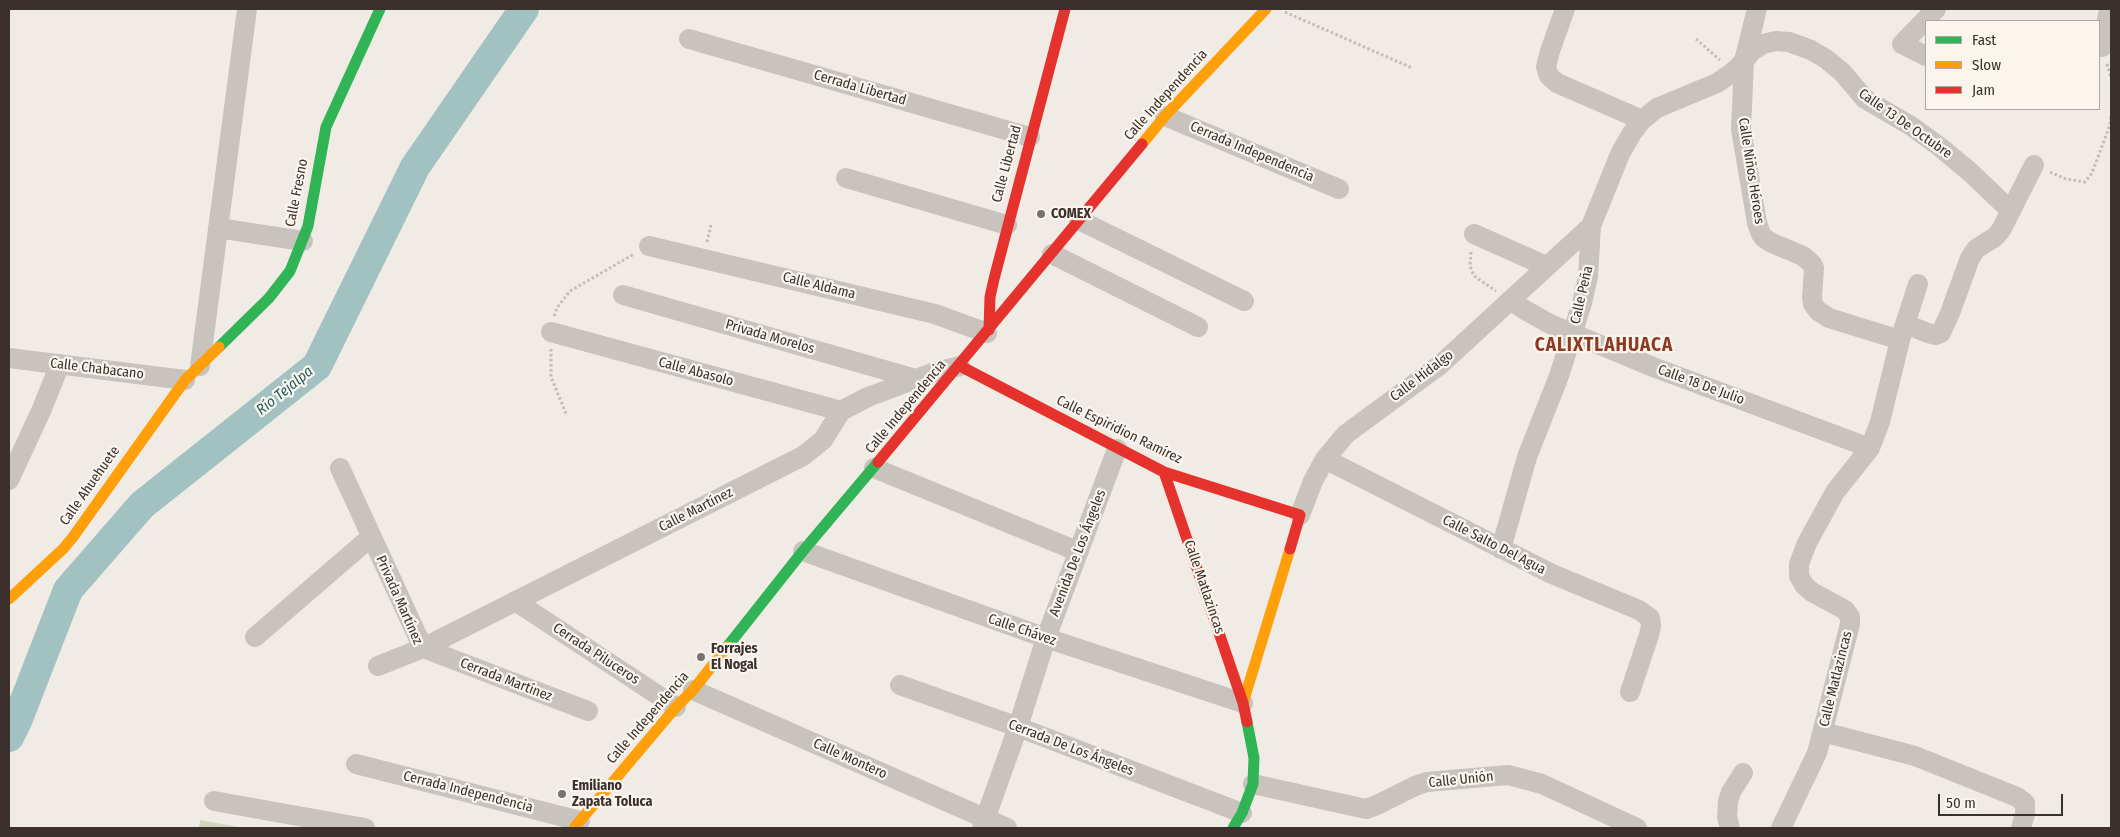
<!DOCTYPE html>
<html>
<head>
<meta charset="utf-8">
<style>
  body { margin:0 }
  #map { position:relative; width:2120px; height:837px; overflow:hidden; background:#f0ebe5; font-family:"Fira Sans Condensed",sans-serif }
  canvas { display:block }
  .frame { position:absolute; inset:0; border:10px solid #3b302b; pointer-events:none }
  .legend { position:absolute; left:1925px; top:20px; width:175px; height:90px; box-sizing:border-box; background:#fbf5ee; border:1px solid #aea6a0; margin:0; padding:6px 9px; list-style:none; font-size:15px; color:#3b302b }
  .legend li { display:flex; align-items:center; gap:10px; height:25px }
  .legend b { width:25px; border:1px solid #aea6a0 }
  .scale { position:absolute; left:1938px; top:794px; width:125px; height:22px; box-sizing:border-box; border:2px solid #3b302b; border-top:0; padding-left:6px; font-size:15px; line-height:18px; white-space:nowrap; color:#3b302b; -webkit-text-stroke:4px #fbf5ee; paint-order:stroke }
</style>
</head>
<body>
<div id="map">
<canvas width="2120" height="837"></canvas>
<div class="frame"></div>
<ul class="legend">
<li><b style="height:6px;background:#30b455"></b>Fast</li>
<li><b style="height:6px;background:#ff9f0a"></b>Slow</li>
<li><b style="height:6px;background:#e5322d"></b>Jam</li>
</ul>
<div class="scale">50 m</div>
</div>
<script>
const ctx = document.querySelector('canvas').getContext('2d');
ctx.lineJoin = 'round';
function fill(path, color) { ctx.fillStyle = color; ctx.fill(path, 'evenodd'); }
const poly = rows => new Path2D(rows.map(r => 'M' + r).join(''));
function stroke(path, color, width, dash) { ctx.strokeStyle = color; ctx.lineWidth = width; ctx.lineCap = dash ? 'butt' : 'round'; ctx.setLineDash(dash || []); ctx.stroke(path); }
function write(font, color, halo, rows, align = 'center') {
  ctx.font = font + ' "Fira Sans Condensed",sans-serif'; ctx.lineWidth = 4.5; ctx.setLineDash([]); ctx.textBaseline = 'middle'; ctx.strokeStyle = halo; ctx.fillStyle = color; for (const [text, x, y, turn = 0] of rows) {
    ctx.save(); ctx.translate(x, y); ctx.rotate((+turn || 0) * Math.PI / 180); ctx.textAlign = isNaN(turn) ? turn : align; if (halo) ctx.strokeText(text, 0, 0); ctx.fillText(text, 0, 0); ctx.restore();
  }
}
const green = poly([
  [200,820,243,828,199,828]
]);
const river = poly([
  [9,737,17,721,68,590,142,505,317,366,415,167,524,9]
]);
const path = poly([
  [1285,12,1412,68],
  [1696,39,1720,60],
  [2107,64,2111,77],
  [2050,172,2066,179,2085,182,2092,173,2110,125,2111,115],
  [707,242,711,225],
  [1471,252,1470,266,1474,276,1496,291],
  [554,316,557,308,570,291,634,254],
  [551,349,551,377,567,416]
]);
const street = poly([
  [1565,9,1550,51,1546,67,1549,76,1557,83,1642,120],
  [689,39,1030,137],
  [2102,47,2109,9],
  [1926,56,1902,44,1936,9],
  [1165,116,1339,189],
  [846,178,1007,225],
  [1079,220,1244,301],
  [218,228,303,241],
  [1474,234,1546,266],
  [649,246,935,314,987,333],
  [1052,254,1198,327],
  [623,295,916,379],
  [1510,300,1525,310,1550,324,1653,367,1870,448],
  [1905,324,1928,333,1936,335,1941,333,1950,313,1970,258,1976,249,1995,237,2001,230,2034,165],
  [551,332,841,411],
  [1900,340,1829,318,1818,311,1813,304,1812,297,1814,268,1812,264,1803,256,1772,243,1764,238,1761,234,1757,223,1741,129,1744,61,1752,51,1763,44,1776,41,1789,42,1811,50,1826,59,1842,72,1865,99,1911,126,1940,147,1970,172,2011,211],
  [9,358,185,380],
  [200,366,247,9],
  [1325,459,1552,574,1639,610,1650,618,1651,626,1649,635,1630,692],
  [340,468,423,648],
  [874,468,1077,551],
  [9,480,41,411,60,364],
  [1300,515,1313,481,1325,459,1346,434,1440,365,1591,226,1620,154,1632,133,1642,120,1657,108,1717,83,1733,72,1744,61,1757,9],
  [1501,549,1527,457,1559,376,1582,303,1588,277,1591,226],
  [803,551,1046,638,1243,703],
  [515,601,676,707],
  [255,637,371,537],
  [423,648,588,711],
  [378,666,423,648,803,456,823,440,841,411,868,397,932,373,960,366],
  [900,685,1018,727,1242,813],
  [693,690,1007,828],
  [1823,732,1915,756,2017,797,2025,803,2025,814,2021,828],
  [356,764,580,821],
  [1253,784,1366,809,1377,805,1415,786,1427,782,1508,775,1542,784,1637,828],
  [214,801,365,828],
  [982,828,1018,727,1046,638,1117,449],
  [1730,828,1727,817,1728,801,1731,792,1743,773],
  [1781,828,1817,753,1850,624,1850,617,1845,610,1812,592,1804,585,1799,576,1799,564,1807,543,1835,492,1870,448,1880,422,1900,340,1918,284]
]);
const fast = poly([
  [219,347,269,298,290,271,308,226,326,127,380,9],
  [727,647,803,551,878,462],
  [1233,828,1242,813,1253,784,1254,758,1247,722]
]);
const slow = poly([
  [1142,144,1165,116,1266,9],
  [9,599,63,549,73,537,185,380,219,347],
  [1243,703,1290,549],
  [574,828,676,707,693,690,727,647]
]);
const jam = poly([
  [989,330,990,297,994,279,1065,9],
  [960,366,1164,472,1300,515,1290,549],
  [878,462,1142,144],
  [1164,472,1243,703,1247,722]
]);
const markers = [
  [1041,214,5,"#7a716c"],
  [701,657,5,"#7a716c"],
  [562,794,5,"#7a716c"]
];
const streetNames = [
  ["Cerrada Libertad",860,88,16],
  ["Calle Independencia",1166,95,-48],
  ["Calle 13 De Octubre",1905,124,35],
  ["Cerrada Independencia",1252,152,23],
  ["Calle Libertad",1007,164,-75],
  ["Calle Niños Héroes",1751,171,81],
  ["Calle Fresno",297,193,-79],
  ["Calle Aldama",819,286,14],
  ["Calle Peña",1582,295,-77],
  ["Privada Morelos",770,337,16],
  ["Calle Chabacano",97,369,7],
  ["Calle Abasolo",696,372,15],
  ["Calle Hidalgo",1422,376,-37],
  ["Calle 18 De Julio",1701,385,20],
  ["Calle Independencia",906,407,-50],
  ["Calle Espiridion Ramírez",1119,430,26],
  ["Calle Ahuehuete",90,486,-55],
  ["Calle Martínez",696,510,-27],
  ["Calle Salto Del Agua",1494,545,27],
  ["Avenida De Los Ángeles",1078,553,-69],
  ["Calle Matlazincas",1204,587,71],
  ["Privada Martínez",399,600,66],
  ["Calle Chávez",1022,630,19],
  ["Cerrada Piluceros",596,654,33],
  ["Calle Matlazincas",1836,679,-76],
  ["Cerrada Martínez",506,680,21],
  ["Calle Independencia",648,718,-49],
  ["Cerrada De Los Ángeles",1071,748,21],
  ["Calle Montero",850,759,24],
  ["Calle Unión",1461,780,-6],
  ["Cerrada Independencia",468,792,14]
];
const poiNames = [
  ["COMEX",1051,214],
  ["Forrajes",711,649],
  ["El Nogal",711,665],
  ["Emiliano",572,786],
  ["Zapata Toluca",572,802]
];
const waterNames = [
  ["Río Tejalpa",285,391,-39]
];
const districtNames = [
  ["CALIXTLAHUACA",1604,346]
];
fill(green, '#d1d6bf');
stroke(river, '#a1c2c1', 30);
stroke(path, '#c2bbb6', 3, [2.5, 2.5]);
stroke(street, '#c9c3be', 20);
stroke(fast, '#30b455', 11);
stroke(slow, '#ff9f0a', 11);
stroke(jam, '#e5322d', 11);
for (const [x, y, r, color] of markers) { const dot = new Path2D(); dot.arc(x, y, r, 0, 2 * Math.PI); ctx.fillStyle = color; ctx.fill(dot); stroke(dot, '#fbf5ee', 2); }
write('14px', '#3b302b', '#fbf5ee', streetNames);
write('bold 14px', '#3b302b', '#fbf5ee', poiNames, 'left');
write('italic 15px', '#1f5a5e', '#fbf5ee', waterNames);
ctx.letterSpacing = '1px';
write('bold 19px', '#8c3b22', '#fbf5ee', districtNames);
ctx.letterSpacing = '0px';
</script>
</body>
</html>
